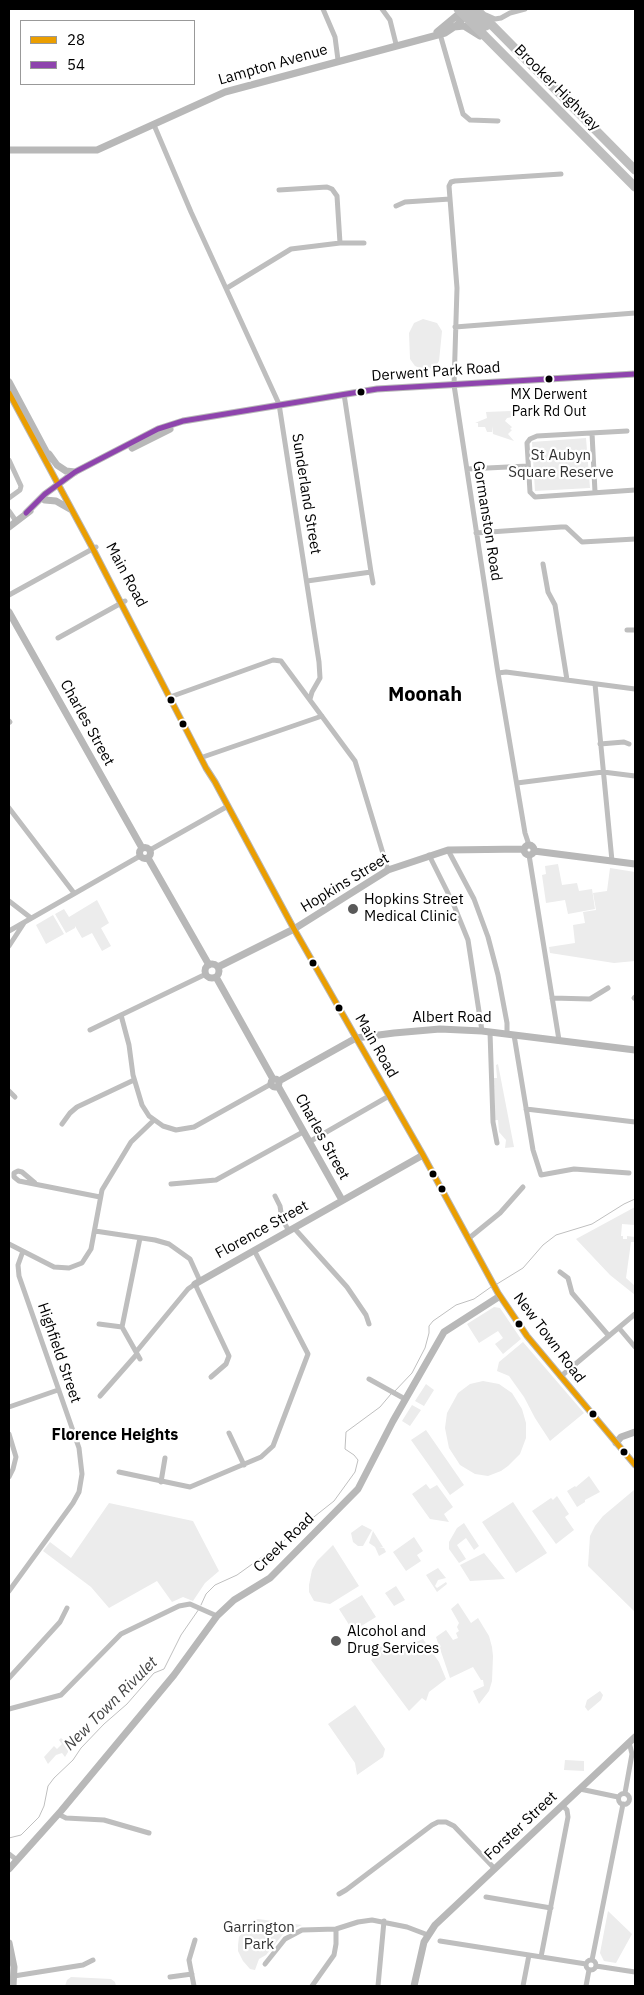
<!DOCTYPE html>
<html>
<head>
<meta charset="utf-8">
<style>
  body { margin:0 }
  #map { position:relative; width:644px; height:1995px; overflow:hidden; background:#fff; font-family:"IBM Plex Sans",sans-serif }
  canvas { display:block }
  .frame { position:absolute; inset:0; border:10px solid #000; pointer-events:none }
  .legend { position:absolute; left:20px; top:20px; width:175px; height:65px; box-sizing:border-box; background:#fff; border:1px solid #999; margin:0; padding:6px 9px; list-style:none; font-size:15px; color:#000 }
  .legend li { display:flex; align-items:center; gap:10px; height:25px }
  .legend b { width:25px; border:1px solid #999 }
</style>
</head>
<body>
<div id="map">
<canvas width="644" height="1995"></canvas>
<div class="frame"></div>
<ul class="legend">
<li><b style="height:6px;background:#eb9e00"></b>28</li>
<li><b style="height:6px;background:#8e44ad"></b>54</li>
</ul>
</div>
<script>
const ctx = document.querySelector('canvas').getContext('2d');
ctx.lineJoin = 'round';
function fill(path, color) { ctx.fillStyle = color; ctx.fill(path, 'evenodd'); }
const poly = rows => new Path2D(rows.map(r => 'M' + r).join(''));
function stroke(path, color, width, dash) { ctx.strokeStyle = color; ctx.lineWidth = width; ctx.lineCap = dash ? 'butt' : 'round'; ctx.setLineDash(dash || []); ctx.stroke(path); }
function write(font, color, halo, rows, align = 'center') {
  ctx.font = font + ' "IBM Plex Sans",sans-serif'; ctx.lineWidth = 4.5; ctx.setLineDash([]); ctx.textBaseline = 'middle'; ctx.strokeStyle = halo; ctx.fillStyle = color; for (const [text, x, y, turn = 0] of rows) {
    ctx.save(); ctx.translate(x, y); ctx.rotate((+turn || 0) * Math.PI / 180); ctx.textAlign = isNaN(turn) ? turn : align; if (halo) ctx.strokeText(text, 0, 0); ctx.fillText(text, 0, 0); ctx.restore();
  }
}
const green = poly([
  [423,319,437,323,442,331,439,361,435,367,425,370,415,366,410,359,409,333,414,323],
  [511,411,512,417,507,418,505,421,512,427,510,429,512,430,508,434,514,441,493,434,492,426,492,432,487,432,485,427,478,427,478,423,475,423,487,418,486,412],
  [586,438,590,488,535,491,532,442],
  [558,864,562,885,577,883,579,891,592,889,595,909,568,914,565,900,546,903,542,875,546,874,545,866],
  [610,868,635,872,635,961,614,963,550,953,549,947,575,943,573,925,585,923,583,912,596,910,593,893,607,891],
  [97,900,109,923,101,928,111,946,102,951,92,933,82,938,75,926,75,928,66,933,55,914,64,909,69,917],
  [53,915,64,934,46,944,36,925],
  [498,1064,514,1147,505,1148,506,1140,499,1132,498,1120,495,1120,494,1078,497,1078,496,1065],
  [635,1207,635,1225,622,1224,621,1236,623,1236,623,1239,627,1239,627,1236,635,1237,635,1242,631,1242,626,1278,635,1286,635,1295,610,1275,576,1239],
  [494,1307,500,1308,521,1339,503,1354,495,1344,503,1338,498,1331,479,1343,467,1324],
  [523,1342,584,1413,550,1441,535,1418,524,1397,509,1376,497,1371,499,1362],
  [483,1381,499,1384,512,1393,522,1409,526,1423,526,1438,520,1454,508,1466,501,1471,488,1476,475,1474,460,1465,449,1448,445,1428,447,1413,458,1393,470,1384],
  [426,1384,434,1390,424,1406,415,1401],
  [412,1405,421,1410,410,1426,402,1421],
  [426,1430,464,1485,450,1495,411,1440],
  [589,1476,600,1492,585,1500,585,1502,577,1507,567,1491,575,1486,576,1487],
  [426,1484,430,1489,437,1485,453,1507,444,1514,449,1522,430,1519,412,1494],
  [634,1490,635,1491,635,1612,588,1566,590,1536,595,1526,603,1516],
  [557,1496,569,1514,565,1517,574,1530,556,1544,532,1511,551,1498,553,1500],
  [513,1502,547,1553,516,1573,482,1522],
  [109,1503,193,1521,219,1571,205,1583,193,1601,183,1597,172,1602,157,1581,109,1608,91,1587,43,1551,50,1542,71,1558],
  [464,1523,479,1546,474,1550,466,1538,457,1545,466,1559,459,1563,449,1549,449,1542,457,1528],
  [362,1525,372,1530,363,1546,358,1546,353,1542,351,1533],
  [373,1531,383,1547,379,1547,384,1548,386,1552,379,1556,375,1547,369,1543],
  [414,1537,423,1551,417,1555,421,1561,406,1571,393,1552],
  [333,1545,359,1586,330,1604,314,1601,309,1592,309,1585,312,1570,317,1561],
  [484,1553,505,1579,470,1581,460,1565],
  [438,1568,446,1578,438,1580,435,1586,437,1588,446,1582,447,1584,437,1592,426,1575],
  [396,1586,405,1600,394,1606,385,1593],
  [362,1595,376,1617,353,1631,339,1609],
  [458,1603,471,1623,478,1618,489,1636,492,1647,493,1656,492,1681,489,1691,479,1704,473,1691,484,1686,483,1680,481,1680,473,1667,450,1678,436,1637,446,1630,453,1640,458,1638,456,1633,459,1631,457,1627,459,1623,451,1609],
  [423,1639,439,1662,446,1679,429,1692,426,1701,422,1698,409,1711,371,1660,374,1657,370,1648,416,1642],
  [600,1691,603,1695,601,1700,588,1711,585,1707,587,1700],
  [355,1705,385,1749,383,1757,357,1775,355,1763,328,1724],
  [61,1738,69,1745,68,1752,65,1757,62,1753,56,1755,48,1764,44,1757,54,1746,57,1749,62,1744,59,1740],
  [565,1760,584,1761,584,1771,564,1770],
  [608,1911,632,1934,616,1963,604,1961,600,1953],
  [258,1919,302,1925,284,1933,266,1955,259,1959,255,1970,250,1969,243,1961,238,1951,238,1945,239,1937,246,1928,252,1921],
  [71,1977,111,1979,115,1982,116,1986,65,1986,67,1980]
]);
const stream = poly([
  [497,1284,523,1268,543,1245,556,1235,592,1224,624,1204,635,1199],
  [394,1392,412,1373,425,1348,429,1333,429,1326,433,1321,456,1305,474,1299,491,1287],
  [201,1605,206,1594,215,1585,237,1575,276,1547,334,1501,355,1472,358,1460,354,1455,345,1449,346,1432,380,1407,391,1394],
  [9,1838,21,1835,39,1817,44,1806,48,1786,54,1778,73,1760,81,1748,104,1724,127,1704,154,1673,164,1669,181,1635,199,1609]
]);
const street = poly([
  [323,9,335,37,338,60],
  [382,9,390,20,396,44],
  [486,15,495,19,501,18,510,13,525,9],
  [440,34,463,114,470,120,498,121],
  [154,125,191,212,279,404,319,662,320,678,312,692,310,699],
  [279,190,327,187,332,189,337,196,340,243],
  [396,206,405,202,450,199],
  [227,288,291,249,340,243,364,243],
  [455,327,635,313],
  [627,431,537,436,530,439,527,443,530,492,535,497,635,490],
  [592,433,595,492],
  [9,460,21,486,20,490,9,498],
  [467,469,528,466],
  [9,511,16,521],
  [476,533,561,527,566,527,582,542,635,539],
  [543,564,548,592,555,605,567,680],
  [371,572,373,583],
  [307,581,371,572,344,394],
  [9,595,96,547],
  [627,630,635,630],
  [58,638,125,601],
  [498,673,506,672,635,689],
  [595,684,612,861],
  [170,697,273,660,281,661,355,761,388,870],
  [9,721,10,722],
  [600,744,624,742,629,744],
  [200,758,322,716],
  [517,783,603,772,635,776],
  [9,808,74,893],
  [529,845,525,833,498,673,454,385,457,288,449,186,451,182,455,181,561,174],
  [150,850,228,806],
  [448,850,474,899,488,937,498,975,507,1023,507,1034],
  [429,855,453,903,468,940,482,1031],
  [529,855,559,1040],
  [9,901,31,918],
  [9,931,140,856],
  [9,946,24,923],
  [552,998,590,999,608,988],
  [634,998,635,997],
  [121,1015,129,1045,133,1075,142,1105,149,1116,163,1126,176,1130,194,1127,271,1084],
  [90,1030,206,974],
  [490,1032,493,1122,497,1143],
  [514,1035,533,1150,541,1175,574,1169,629,1173],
  [9,1091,15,1097],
  [526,1109,635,1122],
  [62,1124,70,1113,77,1107,134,1080],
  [309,1142,389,1096],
  [35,1183,22,1172,18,1171,14,1173,14,1177,19,1181,100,1197],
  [171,1184,216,1180,303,1132],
  [275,1196,280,1206,282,1219,289,1231],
  [294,1228,347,1287,366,1315,369,1324],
  [95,1231,155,1240,169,1244,190,1259,200,1281],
  [140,1238,122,1327,140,1359],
  [468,1239,500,1213,523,1187],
  [9,1244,54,1267,69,1268,82,1263,91,1249,102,1190,131,1142,154,1120],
  [560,1272,568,1278,572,1293,609,1336],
  [99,1324,122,1327],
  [619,1328,635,1347],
  [136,1352,188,1289,195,1284,229,1356,226,1364,211,1377],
  [560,1377,635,1314],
  [369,1379,405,1399],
  [100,1396,137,1354],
  [9,1407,58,1390],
  [229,1433,244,1465],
  [9,1434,16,1457,13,1469,9,1477],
  [119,1472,190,1487,261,1457,273,1446,308,1354,254,1250],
  [161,1482,165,1458],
  [9,1591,73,1503,79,1492,82,1474,79,1448,19,1276,18,1265,23,1251],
  [9,1678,60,1622,67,1608],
  [9,1709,61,1695,121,1634,179,1606,190,1604,217,1616],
  [580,1789,618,1797],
  [625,1793,632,1754,629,1742],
  '618.5 1799a5.5 5.5 0 1 1 11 0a5.5 5.5 0 1 1-11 0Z',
  [58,1814,66,1818,104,1820,149,1833],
  [9,1854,17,1860],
  [339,1894,346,1890,432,1825,438,1822,446,1822,454,1826,495,1869],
  [486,1897,551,1908],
  [440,1941,586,1964],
  [541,1957,568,1817,567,1810,563,1806],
  '586 1965a5 5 0 1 1 10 0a5 5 0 1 1-10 0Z',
  [592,1960,623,1804],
  [265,1964,285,1939,302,1930,336,1929,358,1922,372,1920,407,1927,428,1935],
  [596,1966,635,1972],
  [14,1976,83,1965,93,1960],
  [170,1977,192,1974],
  [194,1986,189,1960,195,1940],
  [312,1986,334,1955,336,1944,336,1929],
  [378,1986,384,1921],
  [523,1986,529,1955],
  [586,1986,589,1970]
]);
const secondary = poly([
  [454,27,464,26,480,36],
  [437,32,461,12],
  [9,150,97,150,225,92,445,33,457,25,465,16],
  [9,382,50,459],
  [9,393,93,549,206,768,215,782,294,929,423,1155,498,1293,527,1336,635,1465],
  [132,448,170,429],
  [49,454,57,465,66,471,75,472],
  [45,500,56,501,70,509],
  [26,513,45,494,75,472,158,429,183,421,377,389,635,374],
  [9,527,30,511],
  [9,612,142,848],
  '524 850a5 5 0 1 1 10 0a5 5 0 1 1-10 0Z',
  '139.5 853a5.5 5.5 0 1 1 11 0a5.5 5.5 0 1 1-11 0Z',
  [534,851,635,864],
  [148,858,209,965],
  '205 971a7 7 0 1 1 14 0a7 7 0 1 1-14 0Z',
  [218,967,294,929,388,870,448,850,524,849],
  [216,977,273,1079],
  '271 1083a4 4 0 1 1 8 0a4 4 0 1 1-8 0Z',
  [279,1081,356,1038,394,1033,440,1029,482,1031,635,1050],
  [278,1086,342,1200],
  [195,1284,423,1155],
  [616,1443,621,1437,635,1432],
  [9,1869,61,1811,174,1675,217,1616,234,1600,270,1578,358,1489,393,1421,444,1332,500,1296],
  [9,1943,14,1967,13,1986],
  [414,1986,424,1942,435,1925,635,1737]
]);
const highway = poly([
  [458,9,635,187],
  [476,9,635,170],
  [461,12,471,13,486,26]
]);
const bus1 = poly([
  [9,393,93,549,206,768,215,782,294,929,423,1155,498,1293,527,1336,635,1465]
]);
const bus2 = poly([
  [26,513,45,494,75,472,158,429,183,421,377,389,635,374]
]);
const markers = [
  [549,379,4.5,"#000"],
  [361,392,4.5,"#000"],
  [171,700,4.5,"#000"],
  [183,724,4.5,"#000"],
  [353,909,6,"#595959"],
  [313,963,4.5,"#000"],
  [339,1008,4.5,"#000"],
  [433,1174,4.5,"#000"],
  [442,1189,4.5,"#000"],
  [519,1324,4.5,"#000"],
  [593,1414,4.5,"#000"],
  [624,1452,4.5,"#000"],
  [336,1641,6,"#595959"]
];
const busNames = [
  ["MX Derwent",549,395],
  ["Park Rd Out",549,412]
];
const streetNames = [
  ["Lampton Avenue",273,65,-16],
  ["Brooker Highway",557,88,45],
  ["Derwent Park Road",436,372,-4],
  ["Sunderland Street",306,494,81],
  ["Gormanston Road",487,521,81],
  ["Main Road",126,575,62],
  ["Charles Street",87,723,61],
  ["Hopkins Street",345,883,-31],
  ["Albert Road",452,1018],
  ["Main Road",376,1046,60],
  ["Charles Street",322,1137,61],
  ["Florence Street",262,1230,-29],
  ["New Town Road",549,1338,53],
  ["Highfield Street",59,1353,71],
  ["Creek Road",284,1543,-44],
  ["Forster Street",521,1826,-43]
];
const parkNames = [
  ["St Aubyn",561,456],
  ["Square Reserve",561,473],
  ["Garrington",259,1928],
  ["Park",259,1945]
];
const poiNames = [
  ["Hopkins Street",364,900],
  ["Medical Clinic",364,917],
  ["Alcohol and",347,1632],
  ["Drug Services",347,1649]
];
const neighbourhoodNames = [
  ["Florence Heights",115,1435]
];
const waterNames = [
  ["New Town Rivulet",111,1704,-45]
];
const districtNames = [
  ["Moonah",425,695]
];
fill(green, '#ececec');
stroke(stream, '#bfbfbf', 1);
stroke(street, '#bebebe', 5);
stroke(secondary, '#b8b8b8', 7);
stroke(highway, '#bebebe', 9);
stroke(bus1, '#eb9e00', 5);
stroke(bus2, '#8e44ad', 5);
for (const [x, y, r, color] of markers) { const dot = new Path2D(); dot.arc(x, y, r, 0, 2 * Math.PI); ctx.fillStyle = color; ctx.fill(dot); stroke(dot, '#fff', 2); }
write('14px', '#000', '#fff', busNames);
write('15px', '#000', '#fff', streetNames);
write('15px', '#333', '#fff', parkNames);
write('15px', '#000', '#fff', poiNames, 'left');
write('bold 16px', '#000', '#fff', neighbourhoodNames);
write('italic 16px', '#444', '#fff', waterNames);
write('bold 20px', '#000', '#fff', districtNames);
</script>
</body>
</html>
